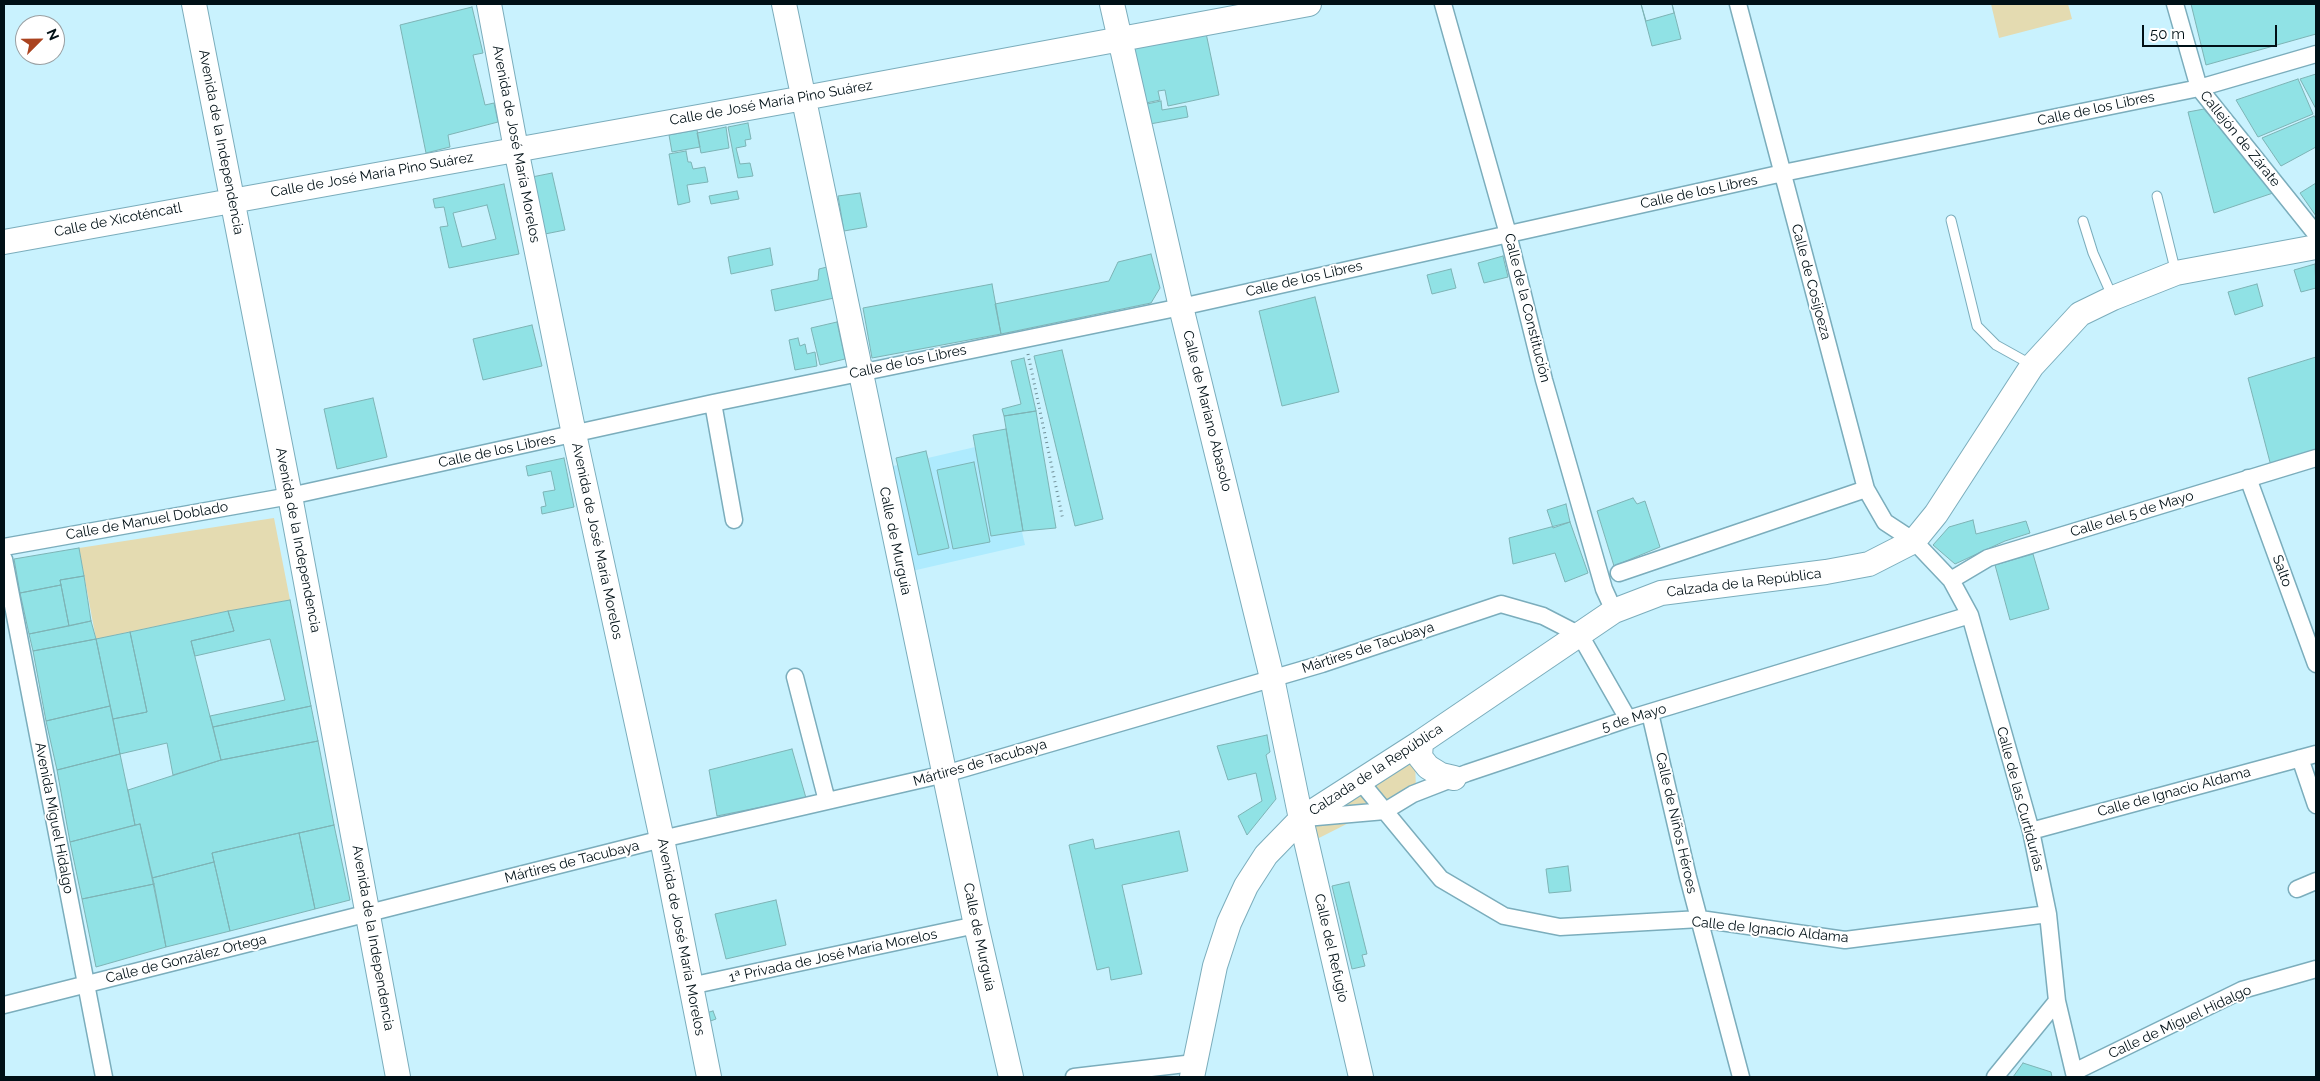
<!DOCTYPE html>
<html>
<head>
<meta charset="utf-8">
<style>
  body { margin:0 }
  #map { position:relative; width:2320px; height:1081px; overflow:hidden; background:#c9f2fe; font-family:Raleway,sans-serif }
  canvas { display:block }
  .frame { position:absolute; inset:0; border:5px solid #001016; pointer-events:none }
  .north { position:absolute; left:15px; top:15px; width:50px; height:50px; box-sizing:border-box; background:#fff; border:1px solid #999fa2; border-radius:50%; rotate:67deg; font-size:14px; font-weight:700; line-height:20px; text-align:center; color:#001016 }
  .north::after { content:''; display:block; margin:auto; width:18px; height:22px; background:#aa431f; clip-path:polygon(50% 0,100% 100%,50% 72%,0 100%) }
  .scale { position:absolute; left:2142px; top:25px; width:135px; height:22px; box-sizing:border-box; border:2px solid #001016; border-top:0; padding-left:6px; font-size:15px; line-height:18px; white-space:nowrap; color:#001016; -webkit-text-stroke:4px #fff; paint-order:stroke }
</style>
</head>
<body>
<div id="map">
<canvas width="2320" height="1081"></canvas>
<div class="frame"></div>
<div class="north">N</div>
<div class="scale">50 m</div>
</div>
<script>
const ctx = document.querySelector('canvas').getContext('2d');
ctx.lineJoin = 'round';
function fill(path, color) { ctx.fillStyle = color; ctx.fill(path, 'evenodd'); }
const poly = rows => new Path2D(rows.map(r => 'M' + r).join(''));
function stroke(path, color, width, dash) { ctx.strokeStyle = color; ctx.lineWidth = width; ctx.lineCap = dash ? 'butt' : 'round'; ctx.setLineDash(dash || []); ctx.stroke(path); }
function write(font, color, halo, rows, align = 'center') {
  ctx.font = font + ' Raleway,sans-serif'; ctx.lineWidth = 4; ctx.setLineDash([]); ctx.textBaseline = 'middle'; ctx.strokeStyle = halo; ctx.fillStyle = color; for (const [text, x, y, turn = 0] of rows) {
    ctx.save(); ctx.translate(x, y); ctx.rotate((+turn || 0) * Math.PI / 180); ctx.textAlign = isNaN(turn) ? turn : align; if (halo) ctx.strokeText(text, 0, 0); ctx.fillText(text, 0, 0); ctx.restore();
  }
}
const built = poly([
  [1001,441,1025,545,912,571,889,467]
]);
const green = poly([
  [1991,4,2068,4,2072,19,1999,38],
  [274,518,290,600,228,611,96,639,79,548],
  [1415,762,1416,789,1313,841,1302,819]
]);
const building = poly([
  [1641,4,1646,21,1674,13,1672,4,1681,39,1652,46,1641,4],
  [2191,4,2316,4,2316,34,2206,65,2191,4],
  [472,7,483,53,473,55,485,105,494,103,498,122,448,135,450,147,426,153,400,25,472,7],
  [1206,33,1219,95,1168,106,1165,90,1158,91,1160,100,1146,103,1134,48,1206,33],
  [2316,74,2316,109,2300,79,2316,74],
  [2298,79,2313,114,2258,137,2236,100,2298,79],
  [1161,101,1162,110,1186,106,1188,117,1150,124,1147,104,1161,101],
  [2204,109,2273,193,2214,213,2188,112,2204,109],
  [2314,116,2316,119,2316,147,2281,166,2262,138,2314,116],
  [748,123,751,139,745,140,746,146,736,148,740,164,750,163,753,176,738,178,728,127,748,123],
  [726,127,729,148,701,153,697,133,726,127],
  [697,130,700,147,672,152,669,135,697,130],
  [686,151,688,162,691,162,693,169,705,167,708,182,687,185,690,202,678,205,669,154,686,151],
  [552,173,565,230,545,234,532,177,552,173],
  [2316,183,2316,216,2300,193,2316,183],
  [504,184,519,254,449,268,440,227,448,226,444,207,435,208,433,199,504,184],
  [487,205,496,239,462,247,453,213,487,205],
  [737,191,739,199,711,204,709,196,737,191],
  [860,193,867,227,844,231,838,196,860,193],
  [770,248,773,265,731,274,728,257,770,248],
  [1151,254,1160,288,1151,303,1001,334,995,304,1109,281,1118,262,1151,254],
  [1503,256,1508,277,1484,283,1478,263,1503,256],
  [2315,264,2316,288,2301,292,2294,270,2315,264],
  [827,267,834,298,775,311,771,290,818,280,819,269,827,267],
  [1451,269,1456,288,1432,294,1427,275,1451,269],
  [992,284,1001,334,872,358,863,308,992,284],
  [2257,284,2263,306,2235,315,2228,292,2257,284],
  [1315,297,1339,392,1282,406,1259,311,1315,297],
  [837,322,845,359,820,365,811,328,837,322],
  [532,325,542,366,483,380,473,339,532,325],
  [798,338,800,346,805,344,807,354,815,352,817,366,795,370,789,340,798,338],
  [1062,350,1103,519,1075,526,1034,356,1062,350],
  [2316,357,2316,454,2271,466,2248,378,2316,357],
  [1024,358,1036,411,1004,416,1002,409,1021,404,1011,361,1024,358],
  [373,398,387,457,337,469,324,409,373,398],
  [1036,411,1056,528,1023,531,1004,416,1036,411],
  [1006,429,1023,531,991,536,973,435,1006,429],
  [926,451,949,548,918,555,896,458,926,451],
  [564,458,574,507,542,514,541,507,546,506,543,492,555,490,551,471,528,476,526,466,564,458],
  [974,462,990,542,953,549,937,470,974,462],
  [1633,498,1637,504,1645,501,1660,547,1614,566,1597,511,1633,498],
  [1566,504,1570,522,1553,528,1547,510,1566,504],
  [1973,520,1976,534,2026,521,2030,533,2005,541,1955,564,1933,545,1949,527,1973,520],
  [1570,522,1588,573,1565,582,1555,553,1513,564,1509,538,1570,522],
  [79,548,84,576,60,580,61,585,20,593,14,559,79,548],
  [2033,554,2049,609,2010,620,1995,565,2033,554],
  [84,576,91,621,69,626,60,580,84,576],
  [61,585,69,626,29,634,20,593,61,585],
  [290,600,311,706,213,727,210,716,285,700,270,639,195,656,191,641,234,631,228,611,290,600],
  [228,611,234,631,191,641,221,760,173,775,167,743,120,754,113,719,147,712,130,632,228,611],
  [91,621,96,639,33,651,29,634,91,621],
  [130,632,147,712,113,719,96,639,130,632],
  [96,639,110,706,46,721,33,651,96,639],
  [110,706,120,754,57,770,46,721,110,706],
  [311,706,318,741,221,760,213,727,311,706],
  [1267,735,1270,752,1266,755,1276,799,1247,835,1238,816,1262,801,1256,773,1228,780,1217,746,1267,735],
  [318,741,334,825,212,853,214,862,152,878,140,824,135,825,128,790,221,760,318,741],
  [792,749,806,798,717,816,709,770,792,749],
  [120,754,135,825,70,842,57,770,120,754],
  [140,824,154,884,82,899,70,842,140,824],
  [334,825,350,900,315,909,299,833,334,825],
  [1179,831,1188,871,1122,885,1142,974,1111,980,1109,967,1097,970,1069,845,1093,839,1095,849,1179,831],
  [299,833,315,909,230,931,212,853,299,833],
  [214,862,230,931,166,947,152,878,214,862],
  [1568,866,1571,891,1549,893,1546,869,1568,866],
  [1349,882,1367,954,1362,955,1365,966,1352,969,1332,886,1349,882],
  [154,884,166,947,96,967,82,899,154,884],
  [776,900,786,945,726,959,715,914,776,900],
  [713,1011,716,1019,705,1023,702,1014,713,1011],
  [2023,1063,2051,1072,2052,1077,2013,1077,2023,1063]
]);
const path = poly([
  [1028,354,1063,520]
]);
const lane = poly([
  [2157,196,2176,273],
  [1951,220,1977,326,1996,345,2032,365],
  [2083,221,2093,253,2113,298]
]);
const street = poly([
  [1443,4,1508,234,1544,380,1604,589,1614,611],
  [1738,4,1866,489,1885,522,1914,541,1951,580,1970,615,2031,831,2048,914,2057,1001,2075,1077],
  [2175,4,2199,88,2316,234],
  [713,403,734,520],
  [2248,478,2316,664],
  [4,547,290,496,713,403,1181,307,1783,173,2199,88,2316,54],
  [4,559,104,1077],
  [1619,573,1866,489],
  [1951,580,1988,558,2316,458],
  [795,677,827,801],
  [1650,713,1688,877,1741,1077],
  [2300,758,2316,805],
  [1360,781,1441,879,1504,916,1560,927,1700,919,1845,940,2048,914],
  [1305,818,1385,811,1413,794,1467,773,1628,719,1970,615],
  [2031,831,2316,754],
  [2297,889,2316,881],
  [690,986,976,925],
  [4,1005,662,839,945,774,1322,664,1501,604,1543,616,1580,635,1628,719],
  [2074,1072,2242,990,2316,969],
  [1074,1077,1194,1063],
  [1995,1077,2057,1001]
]);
const secondary = poly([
  [194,4,290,496,398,1077],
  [489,4,516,149,574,434,662,839,709,1077],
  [784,4,976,925,1011,1077],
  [1112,4,1181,307,1272,678,1301,819,1361,1077],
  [4,242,804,98,1309,4],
  [1421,742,1420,757,1428,767,1441,775,1454,778],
  [1192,1077,1215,966,1229,923,1246,886,1266,855,1301,819,1421,742,1614,611,1661,593,1826,572,1869,564,1914,541,1936,514,2032,366,2080,314,2113,298,2176,273,2316,247]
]);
const streetNames = [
  ["Calle de José María Pino Suárez",771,103,-10],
  ["Calle de los Libres",2096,109,-12],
  ["Callejón de Zárate",2240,139,51],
  ["Avenida de la Independencia",221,142,79],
  ["Avenida de José María Morelos",516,144,79],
  ["Calle de José María Pino Suárez",372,175,-10],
  ["Calle de los Libres",1699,192,-12],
  ["Calle de Xicoténcatl",118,220,-11],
  ["Calle de los Libres",1304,279,-13],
  ["Calle de Cosijoeza",1811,282,75],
  ["Calle de la Constitución",1527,308,76],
  ["Calle de los Libres",908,362,-12],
  ["Calle de Mariano Abasolo",1207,411,76],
  ["Calle de los Libres",497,451,-12],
  ["Calle del 5 de Mayo",2132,514,-17],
  ["Calle de Manuel Doblado",147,521,-10],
  ["Avenida de la Independencia",298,540,79],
  ["Avenida de José María Morelos",597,541,78],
  ["Calle de Murguía",895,541,78],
  ["Salto",2282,571,70],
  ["Calzada de la República",1744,583,-7],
  ["Mártires de Tacubaya",1368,648,-18],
  ["5 de Mayo",1634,718,-17],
  ["Mártires de Tacubaya",980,763,-16],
  ["Calzada de la República",1376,770,-33],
  ["Calle de Ignacio Aldama",2174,792,-15],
  ["Calle de las Curtidurías",2020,799,75],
  ["Avenida Miguel Hidalgo",54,818,79],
  ["Calle de Niños Héroes",1676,823,77],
  ["Mártires de Tacubaya",572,862,-14],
  ["Calle de Ignacio Aldama",1770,930,6],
  ["Avenida de José María Morelos",681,937,79],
  ["Calle de Murguía",979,937,78],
  ["Avenida de la Independencia",373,938,80],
  ["Calle del Refugio",1331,948,77],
  ["1ª Prívada de José María Morelos",833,956,-12],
  ["Calle de González Ortega",186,959,-14],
  ["Calle de Miguel Hidalgo",2180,1022,-25]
];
fill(built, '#aeebfe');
fill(green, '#e4dbb1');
fill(building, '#90e2e5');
stroke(building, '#7db3b5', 1);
stroke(lane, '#7badbc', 11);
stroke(street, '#7badbc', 19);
stroke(secondary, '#7badbc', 26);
stroke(path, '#718f98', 3, [1, 4]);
stroke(lane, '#fff', 9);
stroke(street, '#fff', 16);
stroke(secondary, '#fff', 24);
write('14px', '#001016', '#fff', streetNames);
</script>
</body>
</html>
